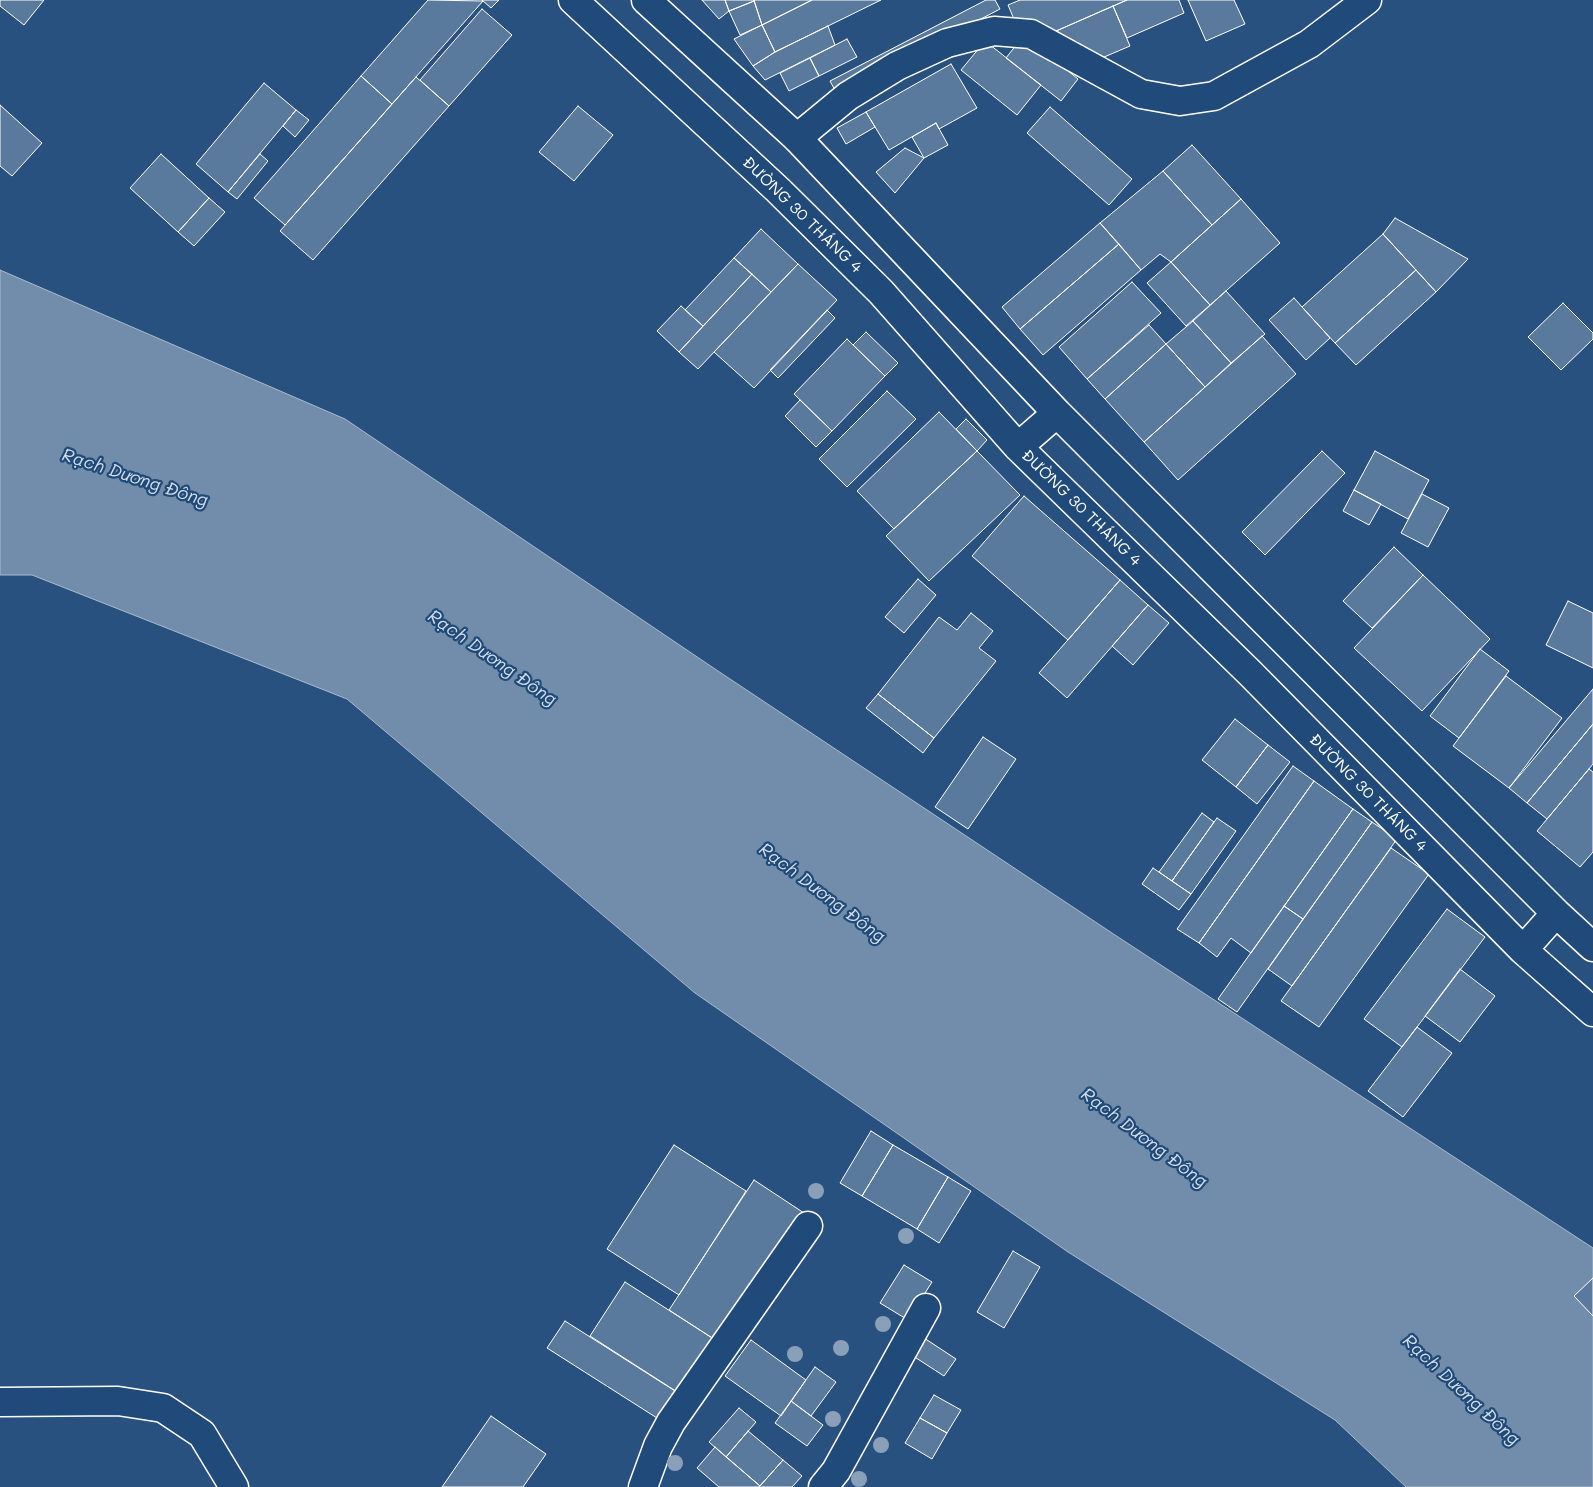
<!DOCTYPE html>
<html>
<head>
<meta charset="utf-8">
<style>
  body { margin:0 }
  canvas { display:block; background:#28517f }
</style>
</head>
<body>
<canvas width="1593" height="1487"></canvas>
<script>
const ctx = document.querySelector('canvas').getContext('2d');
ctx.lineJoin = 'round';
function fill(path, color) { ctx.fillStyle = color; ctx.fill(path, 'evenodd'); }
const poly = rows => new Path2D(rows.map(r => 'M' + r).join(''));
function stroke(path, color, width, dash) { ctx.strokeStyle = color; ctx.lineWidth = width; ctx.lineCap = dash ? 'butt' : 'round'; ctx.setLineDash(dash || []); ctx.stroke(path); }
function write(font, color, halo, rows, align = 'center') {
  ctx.font = font + ' Mali,sans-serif'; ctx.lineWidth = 4.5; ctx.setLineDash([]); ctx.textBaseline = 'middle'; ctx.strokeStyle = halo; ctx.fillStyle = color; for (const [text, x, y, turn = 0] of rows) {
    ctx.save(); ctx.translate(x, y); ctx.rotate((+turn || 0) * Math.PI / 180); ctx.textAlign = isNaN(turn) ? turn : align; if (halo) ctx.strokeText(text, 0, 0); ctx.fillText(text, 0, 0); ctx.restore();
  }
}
const water = poly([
  [0,270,345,419,715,669,1115,935,1593,1248,1593,1487,1406,1487,1335,1420,1068,1252,695,993,347,699,32,575,0,575,0,270]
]);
const building = poly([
  [0,0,44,0,24,25,0,6,0,0],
  [428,0,483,1,392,104,361,76,428,0],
  [482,0,499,0,491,8,482,0],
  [702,0,725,0,729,11,719,19,702,0],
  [725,0,754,0,754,1,729,11,725,0],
  [754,0,812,0,762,25,754,0],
  [812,0,881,0,775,52,762,25,812,0],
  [986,0,995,0,1000,9,837,94,830,81,986,0],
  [1020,0,1127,0,1047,35,1019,31,1008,5,1020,0],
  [1127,0,1179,0,1184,13,1127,38,1113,6,1127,0],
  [1188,0,1234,0,1245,24,1206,41,1188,0],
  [754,1,762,25,740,35,729,11,754,1],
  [1113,6,1130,46,1090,63,1047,35,1113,6],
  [482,9,512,35,449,106,420,80,482,9],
  [762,25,775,52,753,66,734,39,762,25],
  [828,26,835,45,765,80,753,66,775,52,828,26],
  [1024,35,1078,79,1061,101,1006,58,1024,35],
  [847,39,857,57,819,76,810,58,847,39],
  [985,41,1041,85,1017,115,961,70,985,41],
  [810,58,819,76,789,91,780,73,810,58],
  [951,64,977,108,939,129,936,123,889,150,866,112,951,64],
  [361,76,392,104,285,225,254,198,361,76],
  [416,77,449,106,313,260,280,231,416,77],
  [264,83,296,110,228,192,196,164,264,83],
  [0,105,42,143,12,176,0,166,0,105],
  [578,106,613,135,574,181,539,152,578,106],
  [1050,107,1132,179,1109,205,1027,133,1050,107],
  [296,110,309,120,295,137,283,126,296,110],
  [866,112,875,127,846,144,837,128,866,112],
  [936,123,948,145,924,158,912,137,936,123],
  [1192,145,1241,199,1212,225,1163,171,1192,145],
  [905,148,924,158,895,193,876,172,905,148],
  [161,154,209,198,178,232,130,188,161,154],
  [260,154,268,161,237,199,228,192,260,154],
  [1163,171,1212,225,1171,262,1160,254,1141,270,1100,223,1163,171],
  [209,198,225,212,194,246,178,232,209,198],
  [1241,199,1280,243,1210,305,1171,262,1241,199],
  [1395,218,1468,259,1436,292,1383,234,1395,218],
  [1100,223,1119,244,1020,329,1002,307,1100,223],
  [761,229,798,264,771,292,734,258,761,229],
  [1383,234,1416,270,1335,343,1302,307,1383,234],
  [1119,244,1141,270,1043,355,1020,329,1119,244],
  [734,258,752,274,703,326,685,310,734,258],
  [1171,262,1210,305,1186,326,1147,283,1171,262],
  [798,264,837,300,754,388,714,352,798,264],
  [1416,270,1436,292,1356,365,1335,343,1416,270],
  [752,274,771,292,698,369,679,352,752,274],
  [1132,282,1161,313,1087,379,1059,347,1132,282],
  [1226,291,1265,334,1231,363,1193,321,1226,291],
  [1294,298,1330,338,1306,360,1269,320,1294,298],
  [1563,303,1593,333,1593,339,1561,370,1528,337,1563,303],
  [681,306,703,326,679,352,657,331,681,306],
  [827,310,835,318,778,378,770,370,827,310],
  [1193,321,1231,363,1205,387,1166,344,1193,321],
  [1149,325,1166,344,1105,399,1087,379,1149,325],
  [866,332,898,363,885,376,853,345,866,332],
  [1262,336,1296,374,1178,480,1144,442,1262,336],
  [847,339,885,376,832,431,794,394,847,339],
  [1166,344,1205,387,1144,442,1105,399,1166,344],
  [887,391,916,419,847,487,819,459,887,391],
  [800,400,832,431,816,447,785,416,800,400],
  [939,412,977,451,894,529,857,491,939,412],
  [966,419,987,440,977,451,956,429,966,419],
  [977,451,1020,495,929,581,886,536,977,451],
  [1322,451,1345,473,1265,555,1242,532,1322,451],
  [1375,451,1429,480,1408,519,1354,490,1375,451],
  [1354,490,1381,504,1369,525,1343,511,1354,490],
  [1422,494,1449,508,1428,547,1401,533,1422,494],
  [1024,496,1120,580,1068,640,972,556,1024,496],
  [1394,547,1423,575,1372,628,1343,601,1394,547],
  [1423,575,1490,639,1422,711,1354,648,1423,575],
  [918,579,936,595,904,633,885,617,918,579],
  [1120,580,1148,605,1067,698,1039,673,1120,580],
  [1568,601,1593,613,1593,668,1546,645,1568,601],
  [1148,605,1169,623,1133,665,1112,646,1148,605],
  [971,613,993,631,979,648,996,661,934,738,878,694,939,617,957,630,971,613],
  [1480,649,1509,671,1459,738,1430,716,1480,649],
  [1506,676,1562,718,1509,788,1453,746,1506,676],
  [1593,689,1593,724,1527,803,1509,788,1593,689],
  [878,694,934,738,923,753,866,708,878,694],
  [1235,719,1268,745,1236,787,1202,760,1235,719],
  [1593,724,1593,764,1547,819,1527,803,1593,724],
  [983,737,1016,759,968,829,935,807,983,737],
  [1268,745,1290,762,1257,804,1236,787,1268,745],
  [1293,766,1314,781,1199,943,1177,929,1293,766],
  [1589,769,1593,772,1593,852,1580,867,1537,831,1589,769],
  [1314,781,1353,809,1251,953,1231,938,1217,957,1199,943,1314,781],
  [1353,809,1372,822,1303,919,1284,906,1353,809],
  [1202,813,1214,822,1172,881,1159,872,1202,813],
  [1217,818,1236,831,1191,894,1172,881,1217,818],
  [1372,822,1397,839,1292,986,1268,969,1372,822],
  [1391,848,1429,874,1319,1027,1281,1001,1391,848],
  [1153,868,1191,894,1179,910,1142,884,1153,868],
  [1284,906,1303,919,1237,1012,1218,999,1284,906],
  [1447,909,1485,937,1402,1047,1364,1019,1447,909],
  [1460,969,1495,996,1460,1042,1425,1016,1460,969],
  [1417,1027,1452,1053,1403,1117,1368,1091,1417,1027],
  [871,1131,893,1145,862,1196,840,1183,871,1131],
  [674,1145,746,1191,679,1295,607,1249,674,1145],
  [893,1145,948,1177,917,1229,862,1196,893,1145],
  [948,1177,971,1191,939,1243,917,1229,948,1177],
  [754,1180,804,1213,720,1343,669,1310,754,1180],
  [1013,1251,1040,1267,1004,1328,977,1312,1013,1251],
  [904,1265,932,1282,908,1320,880,1303,904,1265],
  [1593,1278,1593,1316,1574,1296,1593,1278],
  [625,1282,720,1343,685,1397,590,1336,625,1282],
  [565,1321,675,1391,657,1418,547,1348,565,1321],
  [921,1336,956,1359,944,1376,910,1354,921,1336],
  [751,1340,806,1380,781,1416,725,1376,751,1340],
  [815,1367,836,1382,811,1416,791,1401,815,1367],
  [934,1395,961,1410,947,1433,920,1418,934,1395],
  [791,1401,823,1425,807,1446,775,1423,791,1401],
  [739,1408,756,1422,726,1457,709,1442,739,1408],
  [491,1416,546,1454,523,1487,442,1487,491,1416],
  [920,1418,947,1433,932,1459,905,1443,920,1418],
  [748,1431,783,1460,760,1486,726,1457,748,1431],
  [715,1447,760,1486,759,1487,719,1487,697,1468,715,1447],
  [783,1460,802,1476,792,1487,759,1487,783,1460]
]);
const minor = poly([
  [797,138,848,96,897,66,947,43,994,31,1031,34,1141,94,1180,101,1214,96,1309,44,1367,0],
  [0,1402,118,1401,163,1408,202,1434,234,1487],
  [643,1487,658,1446,671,1422,808,1226],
  [823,1487,836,1471,926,1308]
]);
const major = poly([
  [573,0,778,190,881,292,1018,447,1250,673,1523,950,1593,1012],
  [646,0,797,138,1057,413,1556,913,1593,947],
  [1018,447,1057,413],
  [1523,950,1556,913]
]);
const trees = [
  [816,1191],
  [906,1236],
  [883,1324],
  [841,1348],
  [795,1354],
  [833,1419],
  [881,1445],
  [675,1463],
  [859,1479]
];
const streetNames = [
  ["ĐƯỜNG 30 THÁNG 4",802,215,44],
  ["ĐƯỜNG 30 THÁNG 4",1081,508,44],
  ["ĐƯỜNG 30 THÁNG 4",1368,793,45]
];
const waterNames = [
  ["Rạch Dương Đông",135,478,18],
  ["Rạch Dương Đông",492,658,35],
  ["Rạch Dương Đông",822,893,37],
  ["Rạch Dương Đông",1144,1138,37],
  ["Rạch Dương Đông",1461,1390,43]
];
fill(water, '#718dab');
stroke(water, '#aabbcd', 1);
fill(building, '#5a7a9d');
stroke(building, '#fff', 1);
stroke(minor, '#fff', 31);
stroke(major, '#fff', 31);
stroke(minor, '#1f4a7a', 28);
stroke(major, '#1f4a7a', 28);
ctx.fillStyle = '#8aa0b9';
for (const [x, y] of trees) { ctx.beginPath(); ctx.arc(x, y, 8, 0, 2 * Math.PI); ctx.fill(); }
write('16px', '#fff', '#1f4a7a', streetNames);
write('italic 18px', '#d4dde6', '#1f4a7a', waterNames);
</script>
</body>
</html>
